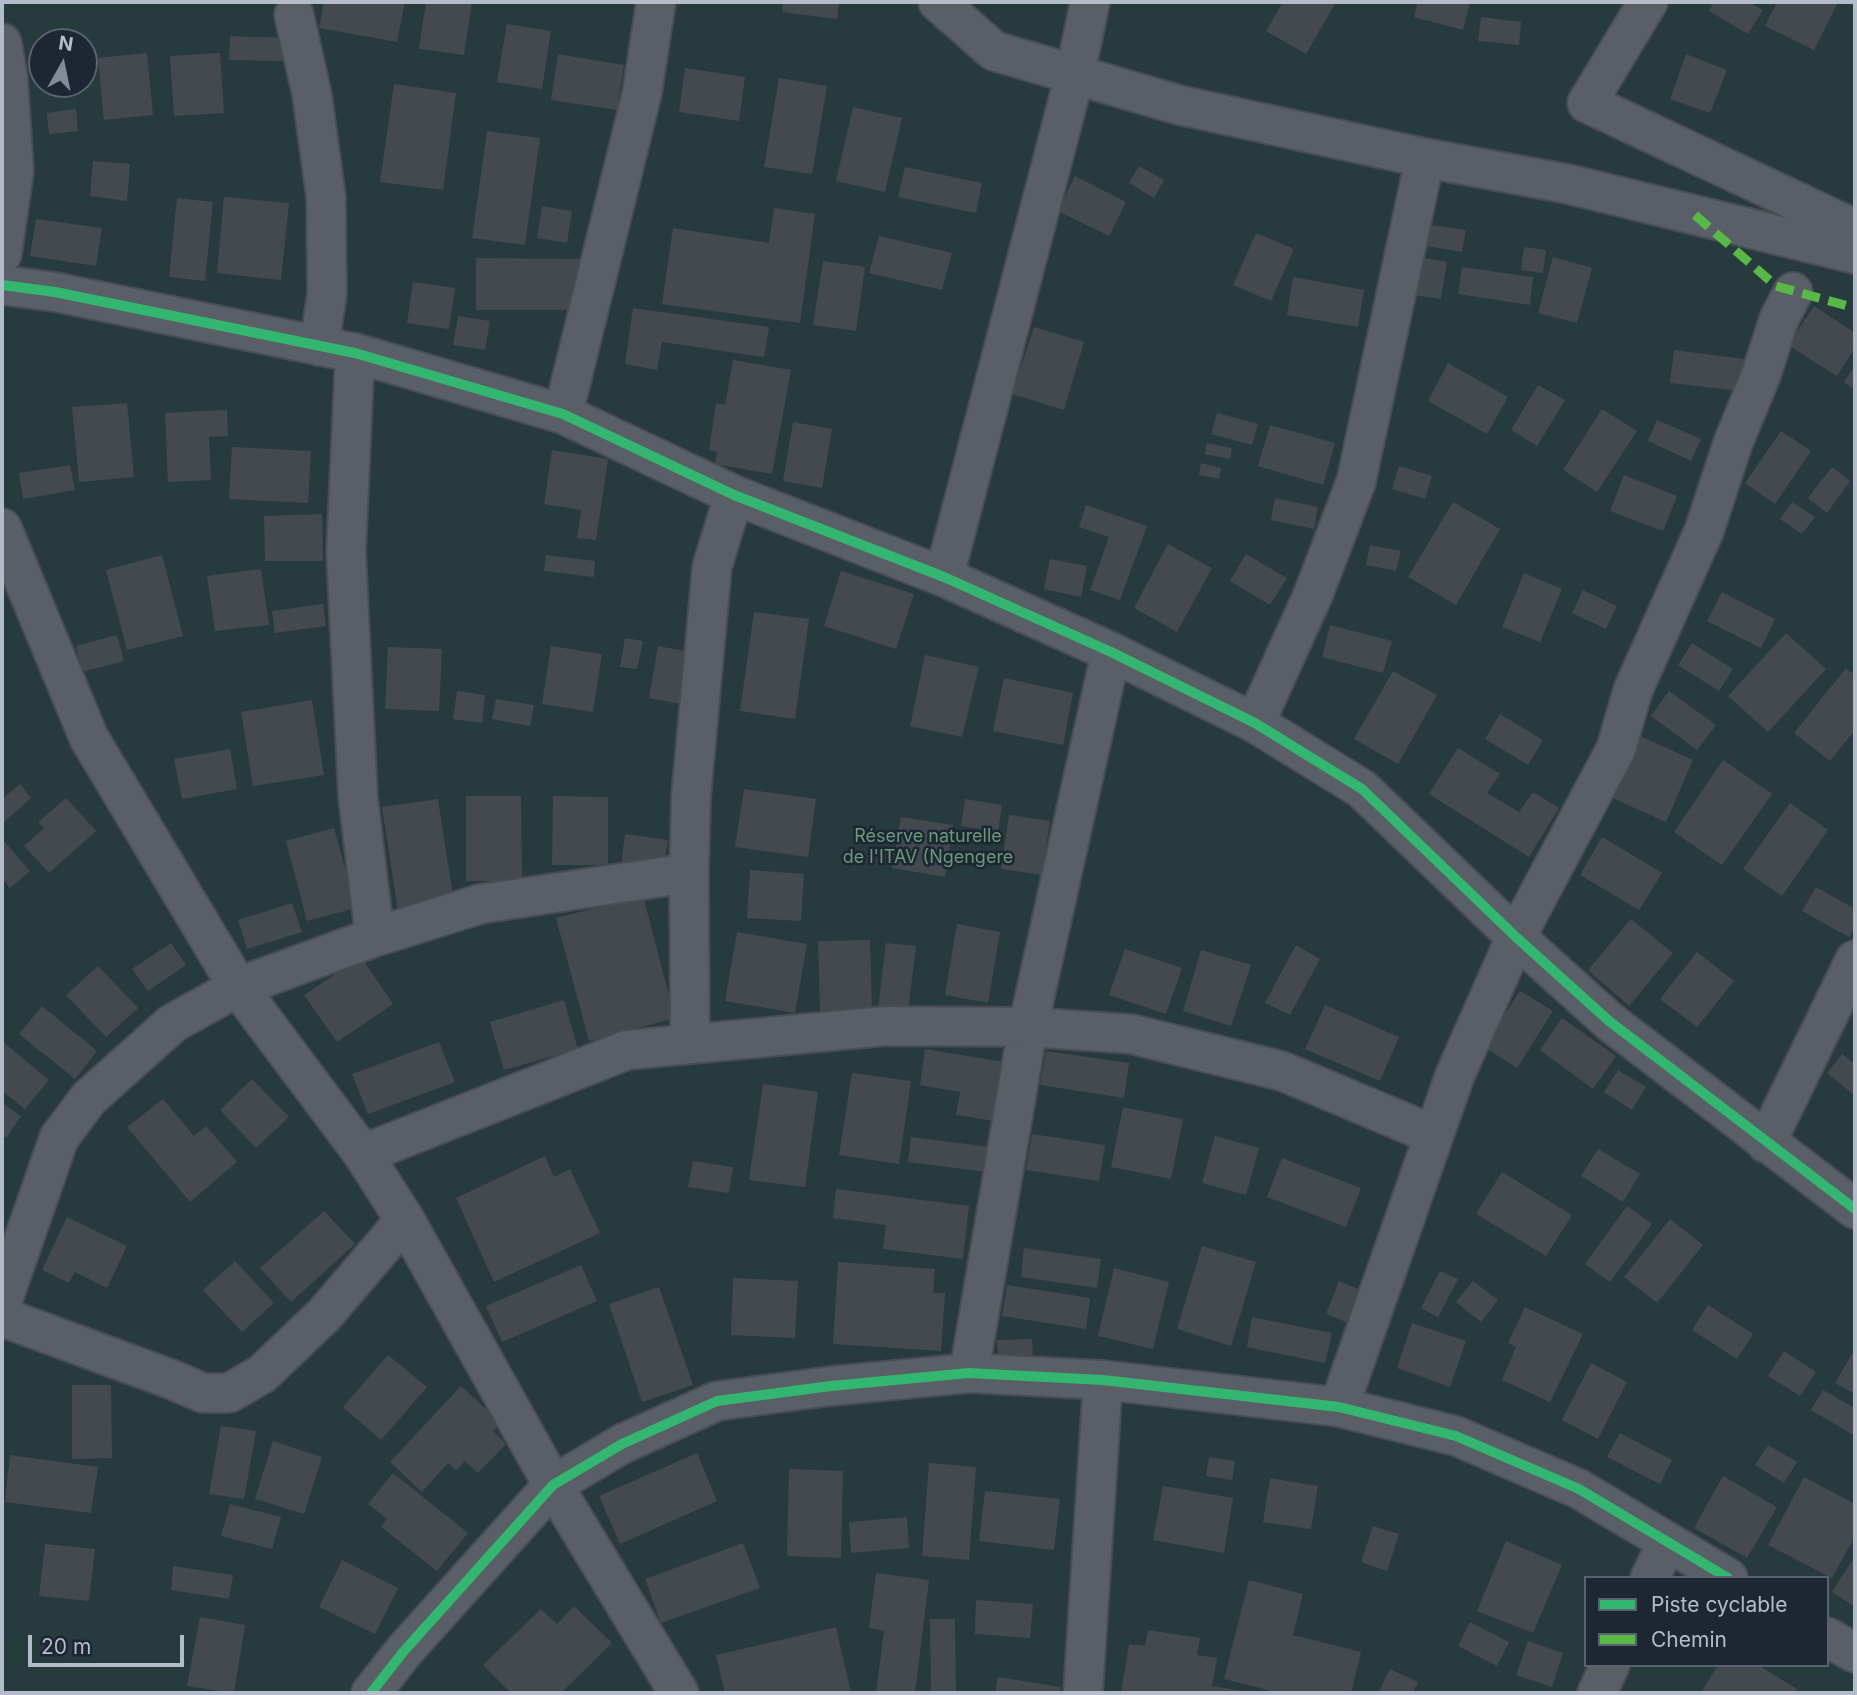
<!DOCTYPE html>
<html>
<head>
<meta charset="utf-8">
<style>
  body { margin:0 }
  #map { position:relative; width:1857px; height:1695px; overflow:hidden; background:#2a3038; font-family:Inter,sans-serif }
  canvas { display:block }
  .frame { position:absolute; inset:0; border:4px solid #b4bcc9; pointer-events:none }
  .legend { position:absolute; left:1584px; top:1576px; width:245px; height:91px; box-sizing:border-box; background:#1d2633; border:2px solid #59626f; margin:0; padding:9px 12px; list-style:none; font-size:21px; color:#b4bcc9 }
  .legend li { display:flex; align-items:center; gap:14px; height:35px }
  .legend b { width:35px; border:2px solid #59626f }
  .north { position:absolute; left:28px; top:28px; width:70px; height:70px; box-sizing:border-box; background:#1d2633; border:2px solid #59626f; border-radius:50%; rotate:9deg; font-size:19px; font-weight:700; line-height:28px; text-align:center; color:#b4bcc9 }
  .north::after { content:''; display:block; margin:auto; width:24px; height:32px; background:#848b96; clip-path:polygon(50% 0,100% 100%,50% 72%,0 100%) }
  .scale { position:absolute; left:28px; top:1635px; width:156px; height:32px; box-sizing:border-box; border:4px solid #b4bcc9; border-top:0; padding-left:9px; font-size:21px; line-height:24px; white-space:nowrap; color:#b4bcc9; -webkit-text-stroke:5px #1d2633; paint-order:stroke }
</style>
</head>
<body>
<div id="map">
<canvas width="1857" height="1695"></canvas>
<div class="frame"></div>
<ul class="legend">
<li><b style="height:9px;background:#33b770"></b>Piste cyclable</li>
<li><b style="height:9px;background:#58b947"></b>Chemin</li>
</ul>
<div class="north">N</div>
<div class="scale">20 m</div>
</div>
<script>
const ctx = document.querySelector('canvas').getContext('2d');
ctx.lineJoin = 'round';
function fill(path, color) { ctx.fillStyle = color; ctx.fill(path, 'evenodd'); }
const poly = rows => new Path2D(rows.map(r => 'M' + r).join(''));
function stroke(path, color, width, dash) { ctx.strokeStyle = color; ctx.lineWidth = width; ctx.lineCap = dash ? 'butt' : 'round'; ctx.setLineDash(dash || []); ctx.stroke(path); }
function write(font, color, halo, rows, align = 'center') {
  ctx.font = font + ' Inter,sans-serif'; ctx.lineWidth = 5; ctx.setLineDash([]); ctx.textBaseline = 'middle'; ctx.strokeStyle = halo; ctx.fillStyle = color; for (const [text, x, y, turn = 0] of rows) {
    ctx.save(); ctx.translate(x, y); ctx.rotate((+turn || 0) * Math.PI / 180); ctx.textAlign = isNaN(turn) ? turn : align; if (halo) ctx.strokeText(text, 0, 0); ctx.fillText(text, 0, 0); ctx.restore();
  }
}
const green = poly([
  [2,2,1855,2,1855,1693,2,1693],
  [42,42,84,42,84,84,42,84],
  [1586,1578,1827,1578,1827,1665,1586,1665]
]);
const building = poly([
  [324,2,405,2,397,42,319,28],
  [426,2,472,2,464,55,419,49],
  [783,2,839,2,837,19,782,12],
  [1283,2,1336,2,1306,54,1266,31],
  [1418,2,1470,2,1463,30,1414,17],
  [1714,2,1748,2,1763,10,1748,34,1709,11],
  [1777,2,1838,2,1814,50,1765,26],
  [1481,17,1521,22,1519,45,1478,41],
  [507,24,551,31,542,89,497,82],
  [230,36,286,38,286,61,229,60],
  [147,53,153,115,104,120,98,58],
  [220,53,224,113,174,116,170,56],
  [558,54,624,65,617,110,551,100],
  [1686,54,1727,70,1710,113,1670,99],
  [685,68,745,77,739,121,679,112],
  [779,78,827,86,812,174,764,167],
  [394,84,456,93,443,190,380,182],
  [853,107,902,118,885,192,836,181],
  [76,109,78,131,49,134,47,113],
  [487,131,540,138,525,245,472,238],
  [93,161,130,164,127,201,90,196],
  [1139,166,1164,180,1154,198,1129,183],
  [905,167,982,183,976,213,898,197],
  [1075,176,1126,202,1109,236,1058,211],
  [224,197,289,203,281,280,217,273],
  [177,198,213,202,205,281,169,277],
  [542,206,572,211,567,243,537,238],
  [774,208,815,214,800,323,662,304,673,228,769,243],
  [36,219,102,228,96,266,30,256],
  [1425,224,1466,230,1462,252,1421,245],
  [1256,233,1294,249,1271,301,1233,285],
  [879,236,952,253,942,290,869,273],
  [1524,247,1546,250,1543,273,1521,270],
  [1419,257,1447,262,1441,299,1413,295],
  [1553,257,1592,268,1577,323,1538,313],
  [476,258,582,259,582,310,476,310],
  [823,261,865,267,856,331,813,325],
  [1462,267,1533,277,1530,305,1458,294],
  [1293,277,1364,290,1358,327,1287,315],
  [413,282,455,288,449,329,407,323],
  [1814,306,1855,333,1855,348,1837,376,1788,345],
  [633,308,769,327,764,357,662,342,657,370,625,364],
  [458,316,490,321,485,350,453,345],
  [1034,327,1084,342,1064,410,1012,394],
  [1674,350,1744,359,1740,391,1670,383],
  [733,360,791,370,772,474,715,464,717,452,709,450,716,403,725,405],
  [1448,363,1508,397,1487,434,1428,401],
  [1855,365,1855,390,1844,382],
  [1538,385,1565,400,1537,446,1511,430],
  [127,403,134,477,79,482,72,407],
  [1602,409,1637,431,1597,492,1563,470],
  [227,410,228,436,209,437,211,480,168,482,165,413],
  [1217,413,1258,424,1252,445,1211,434],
  [1657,420,1701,439,1691,461,1648,441],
  [793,422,832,429,822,488,783,481],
  [1270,425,1335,443,1323,485,1258,466],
  [1781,431,1811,451,1775,504,1745,483],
  [1206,443,1232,448,1230,459,1205,454],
  [232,447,311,451,308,503,229,499],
  [552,450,608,459,596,540,577,538,581,510,544,504],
  [1201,463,1221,468,1219,479,1199,475],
  [70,465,75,490,23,499,19,473],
  [1399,466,1432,476,1425,499,1392,489],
  [1832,467,1850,481,1827,513,1808,498],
  [1624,475,1677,496,1663,531,1610,511],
  [1275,498,1318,507,1314,529,1271,520],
  [1453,502,1500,529,1456,605,1408,577],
  [1792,502,1815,517,1802,534,1780,519],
  [1086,505,1147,526,1120,600,1090,590,1109,537,1079,527],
  [322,514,323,561,265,561,264,516],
  [1168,544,1212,568,1177,632,1134,608],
  [1370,545,1401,551,1396,571,1366,565],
  [1246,554,1287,578,1270,605,1230,581],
  [162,555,183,636,127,650,106,570],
  [546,555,595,561,594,577,544,571],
  [1050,559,1087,566,1081,597,1044,589],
  [261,569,269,625,215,631,207,576],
  [841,571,914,594,896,649,824,626],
  [1524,573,1562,589,1540,642,1502,627],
  [1583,590,1617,606,1606,629,1572,613],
  [1722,592,1775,619,1761,648,1707,621],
  [323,604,326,626,275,633,272,611],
  [754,612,809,619,795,719,740,711],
  [1330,625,1392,641,1383,673,1322,657],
  [1786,633,1826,669,1768,732,1728,696],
  [117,635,124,661,82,672,76,646],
  [625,638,643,641,637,669,620,667],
  [1692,643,1733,669,1719,691,1678,665],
  [551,646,602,654,593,712,542,704],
  [658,646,701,654,691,706,649,698],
  [388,647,442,649,439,711,385,709],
  [925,655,979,667,962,737,910,726],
  [1846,668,1855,675,1855,730,1830,761,1794,733],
  [1393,671,1437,695,1398,764,1354,739],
  [1004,678,1073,693,1063,745,993,731],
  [457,691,485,695,482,723,453,719],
  [1669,691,1716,725,1697,750,1651,716],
  [496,699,534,705,530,726,492,719],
  [312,700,324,775,253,786,241,712],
  [1500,714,1543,740,1528,765,1485,739],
  [1638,735,1693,760,1666,822,1610,797],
  [1458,748,1500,774,1487,793,1519,812,1533,792,1559,808,1529,857,1429,794],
  [230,749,237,789,182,799,174,759],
  [1723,760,1772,794,1722,865,1674,832],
  [20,784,31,798,2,824,2,799],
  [744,789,816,799,808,857,735,847],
  [466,796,521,796,522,881,466,881],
  [553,796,608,797,608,865,552,865],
  [66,798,96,831,49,873,24,846,44,828,38,822],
  [438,799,454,903,398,912,382,807],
  [965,799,1002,805,998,832,961,826],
  [1790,803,1828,830,1782,896,1743,869],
  [1009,815,1050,821,1042,875,1001,869],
  [901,817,953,825,945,877,892,868],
  [334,828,356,908,307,921,286,841],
  [625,834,668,840,663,872,621,866],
  [1602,837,1662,873,1639,910,1580,875],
  [2,839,30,871,10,888,2,878],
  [750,870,804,874,801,921,747,918],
  [1816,887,1855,909,1855,927,1849,937,1802,911],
  [643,896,675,1018,589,1041,556,918],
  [292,903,302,932,247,949,238,920],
  [1631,919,1673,953,1629,1006,1588,970],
  [957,924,1000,932,988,1003,945,995],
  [737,932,807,944,795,1013,725,1001],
  [870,940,872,1010,820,1011,818,941],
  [171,943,186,965,148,991,132,969],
  [886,943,916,946,908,1012,878,1008],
  [1296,945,1320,959,1290,1015,1265,1003],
  [1125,949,1182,968,1166,1014,1109,995],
  [1201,950,1251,965,1231,1026,1183,1011],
  [1697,952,1734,981,1697,1027,1660,999],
  [361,957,393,1004,337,1042,304,995],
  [98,966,138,1008,106,1037,66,995],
  [1520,991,1553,1011,1517,1068,1484,1047],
  [564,1000,578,1049,504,1070,490,1022],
  [1325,1005,1399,1037,1380,1081,1305,1049],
  [42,1006,97,1051,75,1079,19,1034],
  [1562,1018,1616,1056,1593,1089,1540,1050],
  [2,1041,49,1080,25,1109,2,1091],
  [439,1042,455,1082,368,1114,352,1074],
  [925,1049,1010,1063,1001,1122,956,1115,960,1092,920,1085],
  [1046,1051,1129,1063,1124,1098,1040,1085],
  [1842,1054,1855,1064,1855,1096,1827,1073],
  [1618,1070,1646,1087,1632,1110,1604,1092],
  [852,1073,911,1081,899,1164,839,1155],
  [252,1079,289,1117,256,1148,220,1110],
  [763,1084,818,1092,805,1187,749,1180],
  [163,1099,194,1136,206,1126,237,1162,190,1202,127,1127],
  [2,1103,21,1116,6,1138,2,1135],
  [1123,1107,1183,1119,1171,1179,1111,1167],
  [1032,1134,1105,1145,1099,1181,1026,1170],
  [1215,1136,1259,1148,1246,1195,1202,1183],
  [911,1137,990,1147,987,1172,908,1162],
  [1598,1149,1640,1174,1623,1202,1581,1176],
  [545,1156,554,1177,570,1169,600,1233,494,1282,456,1198],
  [1282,1158,1361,1188,1346,1227,1267,1197],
  [693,1161,733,1167,729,1193,688,1187],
  [1502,1172,1572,1215,1546,1256,1476,1214],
  [836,1189,969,1206,963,1259,883,1249,886,1225,833,1218],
  [1627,1206,1652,1224,1610,1282,1585,1264],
  [324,1211,355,1244,291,1302,260,1268],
  [67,1217,127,1246,107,1288,75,1272,69,1283,42,1270],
  [1670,1219,1703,1245,1657,1303,1624,1277],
  [1202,1246,1256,1262,1231,1346,1177,1329],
  [1024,1248,1101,1259,1097,1288,1021,1277],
  [235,1261,274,1303,242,1332,203,1290],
  [838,1262,935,1269,933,1293,945,1293,941,1351,833,1344],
  [581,1265,597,1301,502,1342,486,1306],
  [1114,1268,1169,1282,1153,1349,1098,1336],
  [1440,1271,1458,1279,1438,1317,1421,1308],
  [733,1278,798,1281,795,1338,731,1335],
  [1339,1281,1365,1292,1351,1324,1326,1314],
  [1473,1281,1498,1300,1481,1322,1456,1302],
  [1007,1285,1090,1298,1086,1329,1002,1316],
  [659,1287,693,1385,642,1402,609,1304],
  [1708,1305,1753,1334,1737,1359,1692,1330],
  [1525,1307,1583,1334,1550,1402,1502,1380,1516,1347,1508,1343],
  [1252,1317,1332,1333,1325,1363,1247,1347],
  [1412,1323,1466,1341,1450,1387,1397,1368],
  [1032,1339,1033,1360,998,1361,997,1340],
  [1855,1349,1855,1394,1835,1383],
  [1784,1351,1816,1372,1800,1396,1768,1376],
  [388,1355,427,1387,381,1440,343,1407],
  [1591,1363,1627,1382,1598,1439,1562,1420],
  [72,1385,111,1385,112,1458,72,1459],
  [461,1386,501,1423,493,1431,506,1444,478,1473,465,1461,456,1471,448,1463,422,1492,390,1462],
  [1823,1390,1855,1408,1855,1436,1811,1410],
  [221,1426,256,1431,244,1499,209,1494],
  [1620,1433,1672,1460,1660,1484,1607,1457],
  [273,1441,322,1457,304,1514,255,1499],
  [1768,1445,1797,1462,1784,1483,1755,1465],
  [697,1453,717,1501,620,1544,599,1496],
  [10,1455,98,1467,91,1513,5,1502],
  [1209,1457,1235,1461,1232,1480,1206,1476],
  [929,1463,976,1467,969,1560,922,1556],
  [789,1469,843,1471,841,1558,787,1556],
  [393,1473,468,1533,437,1571,381,1527,387,1519,368,1504],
  [1723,1476,1777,1507,1747,1558,1694,1528],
  [1804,1477,1855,1504,1855,1536,1832,1578,1768,1545],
  [1270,1478,1318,1486,1311,1529,1263,1522],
  [1163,1486,1233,1498,1224,1553,1153,1540],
  [985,1491,1060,1499,1054,1550,979,1541],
  [230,1504,281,1517,272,1549,221,1536],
  [907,1517,909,1548,851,1553,849,1522],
  [1373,1526,1399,1534,1387,1571,1361,1562],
  [1506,1541,1562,1565,1533,1633,1477,1611],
  [743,1543,760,1588,661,1623,645,1579],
  [45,1544,95,1549,89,1601,39,1596],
  [1855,1556,1855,1607,1832,1592],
  [342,1560,398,1588,375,1634,319,1607],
  [173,1566,233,1575,229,1599,171,1590],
  [876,1573,929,1580,915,1693,876,1693,884,1631,869,1628],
  [1249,1580,1303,1594,1293,1635,1361,1652,1351,1693,1280,1693,1224,1679],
  [976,1600,1033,1604,1030,1638,975,1634],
  [574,1606,612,1643,561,1693,511,1693,483,1665,541,1609,557,1624],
  [200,1617,245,1625,234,1693,187,1686],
  [930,1619,955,1619,956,1693,931,1693],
  [1470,1622,1509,1642,1497,1666,1458,1646],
  [836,1627,851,1693,725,1693,716,1655],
  [1148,1630,1200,1638,1197,1655,1217,1658,1212,1686,1243,1691,1243,1693,1121,1693,1129,1644,1145,1646],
  [1528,1641,1563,1653,1552,1687,1516,1675],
  [1718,1665,1758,1665,1797,1689,1795,1693,1701,1693],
  [1390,1669,1418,1682,1413,1693,1378,1693],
  [998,1677,1061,1687,1060,1693,995,1693]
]);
const minor = poly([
  [938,2,994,51,1179,105,1425,158,1568,184,1855,254],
  [1648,2,1587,103,1855,229],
  [294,15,312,95,326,197,327,294,319,346],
  [2,43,8,78,14,171,2,254],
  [2,285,55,292,355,353,563,414,734,495,944,577,1111,652,1255,723,1362,789,1516,937,1609,1021,1855,1209],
  [355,353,346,552,358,797,375,937],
  [563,414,642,93,656,2],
  [2,528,89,738,238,987,363,1154,405,1220,553,1485,679,1693],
  [944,577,1075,74,1090,2],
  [1255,723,1313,595,1356,482,1425,158],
  [690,1043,689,873,691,797,712,567,734,495],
  [1766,1143,1855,960],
  [363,1154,627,1050,886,1026,1028,1027,1131,1034,1282,1071,1434,1135],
  [2,1302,59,1138,89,1098,173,1023,238,987,375,937,480,904,689,873],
  [2,1317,173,1380,203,1393,229,1393,262,1374,324,1315,405,1220],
  [969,1373,1028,1027,1111,652],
  [1339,1407,1455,1075,1516,937,1616,749,1633,690,1704,531,1733,443,1761,375,1779,319,1793,292],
  [1650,1578,1667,1542],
  [1827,1637,1855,1653],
  [371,1693,404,1651,553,1485,622,1444,717,1401,831,1386,969,1373,1103,1380,1339,1407,1456,1436,1579,1489,1728,1578],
  [1083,1693,1103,1380],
  [1597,1693,1610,1665]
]);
const quiet = poly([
  [1695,215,1776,286,1855,308]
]);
const cycleway = poly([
  [2,285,55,292,355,353,563,414,734,495,944,577,1111,652,1255,723,1362,789,1516,937,1609,1021,1855,1209],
  [371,1693,404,1651,553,1485,622,1444,717,1401,831,1386,969,1373,1103,1380,1339,1407,1456,1436,1579,1489,1728,1578]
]);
const parkNames = [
  ["Réserve naturelle",928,837],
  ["de l'ITAV (Ngengere",928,858]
];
fill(green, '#273a3e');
fill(building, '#444950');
stroke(minor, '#484c53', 42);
stroke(minor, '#5a5e66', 38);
stroke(quiet, '#58b947', 9, [18, 9]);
stroke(cycleway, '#33b770', 10);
write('18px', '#6b9a76', '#1d2633', parkNames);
</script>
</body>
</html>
